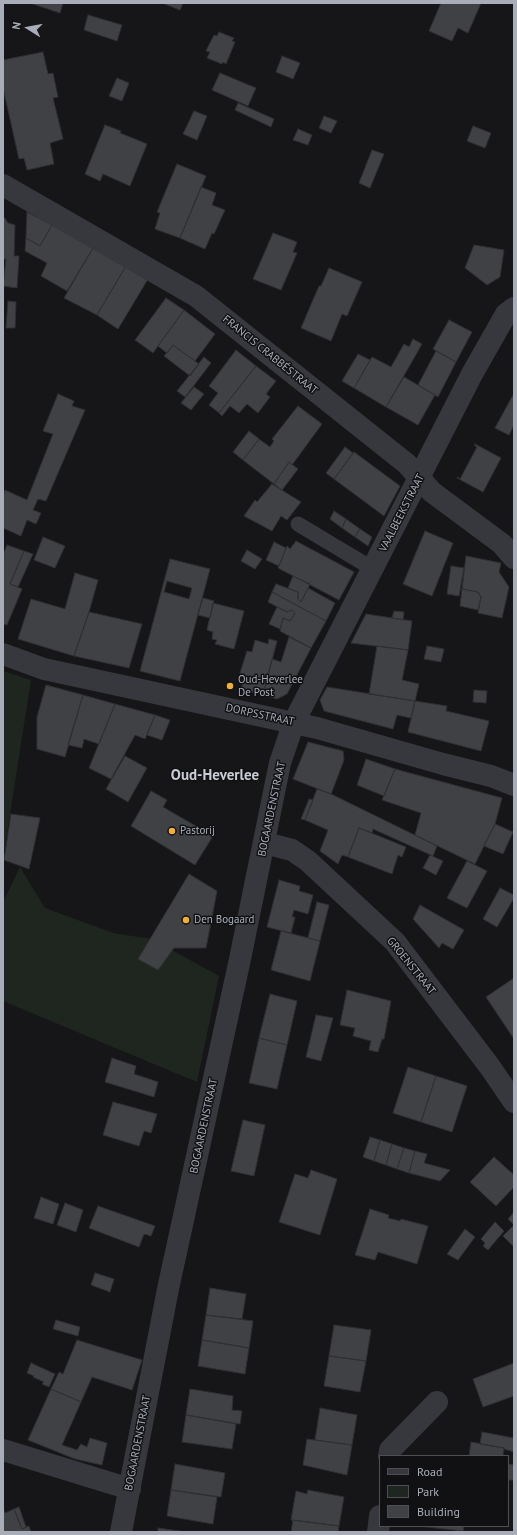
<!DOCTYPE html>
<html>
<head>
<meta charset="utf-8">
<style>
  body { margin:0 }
  #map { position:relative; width:517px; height:1535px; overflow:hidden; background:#161618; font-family:"PT Sans",sans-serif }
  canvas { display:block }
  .frame { position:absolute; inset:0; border:4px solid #a8adb8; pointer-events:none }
  .legend { position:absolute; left:379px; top:1455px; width:130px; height:72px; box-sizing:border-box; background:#111113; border:1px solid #4d4f55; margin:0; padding:5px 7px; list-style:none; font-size:12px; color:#a8adb8 }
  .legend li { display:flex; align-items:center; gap:8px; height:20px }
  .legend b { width:20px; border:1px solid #4d4f55 }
  .north { position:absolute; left:8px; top:8px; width:40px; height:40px; -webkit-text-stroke:3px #111113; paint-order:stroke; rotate:281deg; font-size:11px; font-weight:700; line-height:16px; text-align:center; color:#a8adb8 }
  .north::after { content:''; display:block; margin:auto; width:14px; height:18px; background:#a8adb8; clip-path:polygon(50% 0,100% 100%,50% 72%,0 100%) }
</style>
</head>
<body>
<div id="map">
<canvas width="517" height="1535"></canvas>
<div class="frame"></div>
<ul class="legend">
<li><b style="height:5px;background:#37383d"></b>Road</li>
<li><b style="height:11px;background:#1e261f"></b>Park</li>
<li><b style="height:11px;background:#404145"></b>Building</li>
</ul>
<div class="north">N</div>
</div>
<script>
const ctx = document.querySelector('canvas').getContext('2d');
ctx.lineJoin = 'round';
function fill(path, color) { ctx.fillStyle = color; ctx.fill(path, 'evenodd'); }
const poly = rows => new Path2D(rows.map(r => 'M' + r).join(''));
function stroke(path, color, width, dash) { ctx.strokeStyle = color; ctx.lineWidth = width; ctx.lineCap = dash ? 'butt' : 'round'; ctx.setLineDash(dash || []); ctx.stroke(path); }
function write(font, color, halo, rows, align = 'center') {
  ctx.font = font + ' "PT Sans",sans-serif'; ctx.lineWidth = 3; ctx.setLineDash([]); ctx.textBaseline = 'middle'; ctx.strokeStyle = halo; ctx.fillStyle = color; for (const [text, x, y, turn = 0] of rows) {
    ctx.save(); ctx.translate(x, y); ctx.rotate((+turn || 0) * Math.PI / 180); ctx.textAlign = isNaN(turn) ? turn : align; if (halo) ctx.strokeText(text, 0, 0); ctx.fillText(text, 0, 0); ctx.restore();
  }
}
const green = poly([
  [3,671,31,680,3,859],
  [20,867,45,908,113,933,152,939,219,976,197,1082,3,1001,3,902]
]);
const building = poly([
  [30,3,63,3,60,13,30,3],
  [162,3,183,3,180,10,162,3],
  [441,3,481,3,468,33,458,28,452,41,429,31,441,3],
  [88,15,122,25,117,41,84,30,88,15],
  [219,32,234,38,232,41,235,42,226,64,223,62,222,64,207,58,210,52,206,51,214,35,217,36,219,32],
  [43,52,48,74,53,73,58,97,53,98,63,139,50,143,54,164,27,170,24,158,19,159,3,88,3,60,43,52],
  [282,56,300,63,293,79,276,72,282,56],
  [220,73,256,88,248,106,212,90,220,73],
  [117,78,129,83,122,101,109,96,117,78],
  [238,103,274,119,271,127,235,110,238,103],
  [194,111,207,116,197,140,183,134,194,111],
  [324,116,337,121,331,133,319,128,324,116],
  [105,125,121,131,120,133,147,144,130,186,103,174,100,181,85,174,105,125],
  [473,126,491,133,485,148,467,141,473,126],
  [298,129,312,135,308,145,293,140,298,129],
  [372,150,384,154,370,188,359,183,372,150],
  [177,164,206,176,180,238,155,229,160,213,157,212,177,164],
  [201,187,216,193,212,205,225,210,214,234,212,233,205,249,180,238,201,187],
  [27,212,52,225,40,246,26,238,27,212],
  [3,218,5,218,8,223,15,225,14,256,19,256,17,288,3,286,6,259,3,259,3,218],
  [52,225,93,248,67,291,41,276,47,263,25,251,26,238,40,246,52,225],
  [273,233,297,242,293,252,297,253,281,290,253,279,273,233],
  [474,245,504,250,500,277,487,285,465,268,474,245],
  [93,248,126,266,97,315,64,298,93,248],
  [126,266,148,279,118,329,97,315,126,266],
  [329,268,362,282,347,316,342,314,331,341,301,328,319,286,321,286,329,268],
  [166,298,184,310,153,353,135,340,166,298],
  [8,301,16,302,15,328,6,328,8,301],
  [184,310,215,334,195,361,173,345,167,353,158,346,184,310],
  [449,320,472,332,456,362,433,349,449,320],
  [413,339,422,344,386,407,354,388,372,357,391,367,404,344,409,347,413,339],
  [173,345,199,364,190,376,164,356,173,345],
  [236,350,256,366,219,413,209,405,218,393,209,386,236,350],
  [436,351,456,362,438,397,418,385,436,351],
  [358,354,370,360,354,388,342,381,358,354],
  [204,357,211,363,185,397,177,391,204,357],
  [256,366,276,381,266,394,270,397,258,413,247,404,239,413,230,406,222,416,219,413,256,366],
  [404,377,435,395,418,425,386,407,404,377],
  [194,387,204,394,191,410,181,403,194,387],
  [58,394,74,401,72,406,85,410,46,501,38,499,33,510,41,513,36,524,27,520,21,536,3,528,3,496,5,490,27,500,53,434,43,431,58,394],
  [513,395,514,396,514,425,509,435,495,428,513,395],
  [298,406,322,424,292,465,289,462,274,484,243,460,259,439,270,447,274,441,272,439,298,406],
  [249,431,259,439,243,460,233,452,249,431],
  [475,444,501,458,483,492,457,478,457,477,460,479,477,447,474,445,475,444],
  [345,447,353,453,334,479,326,473,345,447],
  [354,452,400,486,384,516,334,479,354,452],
  [289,462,298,469,282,490,274,484,289,462],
  [272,484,301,502,287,520,281,516,272,531,244,516,255,500,257,502,272,484],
  [334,511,346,519,342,528,330,519,334,511],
  [346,519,360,529,355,537,342,528,346,519],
  [360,529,372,537,368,546,355,537,360,529],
  [425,531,453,543,432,596,403,584,425,531],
  [43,537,65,546,55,568,34,560,43,537],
  [296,541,354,572,339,600,278,568,287,546,290,549,296,541],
  [274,542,286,548,279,566,266,560,274,542],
  [7,545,24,551,10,584,22,589,7,625,3,624,3,555,7,545],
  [247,550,262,559,255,569,241,561,247,550],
  [24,551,33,554,18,587,10,584,24,551],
  [466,556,501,563,499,572,509,587,502,618,478,613,481,597,478,592,462,589,466,556],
  [170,559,210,569,180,681,140,671,170,559],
  [167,581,192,588,189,599,164,592,167,581],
  [451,566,464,568,459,596,447,594,451,566],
  [75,573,98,580,89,612,74,656,18,639,31,599,65,609,75,573],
  [293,576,310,584,301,602,298,599,298,592,288,588,293,576],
  [276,584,298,592,298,599,301,602,308,588,335,603,326,621,272,592,276,584],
  [462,589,478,592,481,597,478,610,460,606,462,589],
  [272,592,326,621,311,648,280,631,283,618,290,621,295,613,292,610,287,612,268,602,272,592],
  [203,598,214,601,210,618,198,615,203,598],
  [213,603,244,611,234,649,215,644,217,640,212,639,213,632,207,630,213,603],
  [277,607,287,612,292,610,295,613,290,621,283,618,280,629,269,624,277,607],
  [394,611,404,612,403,620,392,618,394,611],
  [89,612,142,624,129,668,74,656,89,612],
  [366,614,412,621,408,650,351,643,366,614],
  [289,637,311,648,287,694,277,699,263,695,272,659,281,662,289,637],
  [269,639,277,641,263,695,241,689,245,674,240,673,247,651,252,652,255,640,268,644,269,639],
  [377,646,408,650,402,680,419,684,415,701,369,694,377,646],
  [427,646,444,649,441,662,424,659,427,646],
  [46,685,83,695,65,757,37,749,37,717,46,685],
  [327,687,415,701,411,718,397,715,393,729,324,711,320,700,327,687],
  [474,690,487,691,486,703,473,702,474,690],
  [83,695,115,704,99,744,84,739,82,748,68,745,83,695],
  [415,701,447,706,446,711,489,721,481,751,408,732,415,701],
  [115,704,155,715,145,739,135,735,111,779,89,768,115,704],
  [155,715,170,720,162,740,147,735,155,715],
  [308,742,343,751,344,760,331,794,293,779,308,742],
  [125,756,147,768,128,802,106,789,125,756],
  [366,759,395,769,384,796,357,785,366,759],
  [395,769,502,798,495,824,475,864,415,835,421,813,382,800,395,769],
  [317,789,331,794,437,846,433,856,373,829,372,833,359,828,348,857,342,855,338,864,320,851,328,830,305,820,317,789],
  [151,791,167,800,163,807,213,836,195,865,131,826,151,791],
  [309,799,313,800,305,820,301,819,309,799],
  [11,814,40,818,29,869,4,860,11,814],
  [495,824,513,832,503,854,484,846,495,824],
  [359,828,406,847,402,857,398,855,392,874,348,857,359,828],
  [430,855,443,861,436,875,423,868,430,855],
  [467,861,487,871,467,908,447,898,467,861],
  [189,874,217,891,206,948,174,948,158,970,138,959,189,874],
  [279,880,300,886,299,891,313,895,308,914,294,910,292,917,295,917,291,933,267,927,279,880],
  [500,888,514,895,514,898,497,927,483,919,500,888],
  [317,902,329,905,320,941,308,938,317,902],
  [420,905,464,930,453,949,442,943,439,948,413,919,420,905],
  [281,931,320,941,310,981,271,970,281,931],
  [514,978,514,1039,486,997,514,978],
  [347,990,391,1001,384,1039,382,1039,378,1052,369,1050,371,1041,353,1036,355,1028,340,1025,347,990],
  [270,994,297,1001,287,1045,259,1038,270,994],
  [316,1015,333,1018,321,1061,306,1057,316,1015],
  [259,1038,287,1045,277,1089,249,1083,259,1038],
  [112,1058,136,1066,134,1074,158,1082,154,1097,105,1082,112,1058],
  [408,1067,436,1076,421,1122,393,1113,408,1067],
  [436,1076,467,1086,452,1132,421,1122,436,1076],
  [113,1102,157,1114,151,1133,144,1131,139,1146,103,1135,113,1102],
  [243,1120,265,1125,254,1176,231,1171,243,1120],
  [370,1137,380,1140,374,1161,363,1157,370,1137],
  [380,1140,392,1144,386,1165,374,1161,380,1140],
  [392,1144,404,1148,397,1169,386,1165,392,1144],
  [404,1148,415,1151,409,1173,397,1169,404,1148],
  [415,1151,427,1154,424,1163,450,1170,440,1181,409,1173,415,1151],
  [494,1157,514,1175,514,1187,496,1206,470,1182,494,1157],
  [311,1170,337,1179,320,1235,279,1222,295,1174,308,1178,311,1170],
  [41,1197,59,1204,53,1224,34,1218,41,1197],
  [65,1203,83,1210,76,1232,57,1225,65,1203],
  [98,1206,155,1226,151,1236,144,1234,139,1247,89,1228,98,1206],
  [370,1209,389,1215,388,1218,400,1221,401,1219,428,1226,417,1264,378,1252,375,1260,355,1255,370,1209],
  [514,1212,514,1225,508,1219,514,1212],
  [495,1222,504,1231,488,1250,483,1246,485,1243,481,1239,495,1222],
  [514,1225,514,1247,503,1236,514,1225],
  [465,1229,475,1237,458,1260,447,1254,465,1229],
  [95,1273,114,1279,110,1292,91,1285,95,1273],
  [210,1288,246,1294,242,1319,206,1315,210,1288],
  [206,1315,253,1321,249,1348,202,1340,206,1315],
  [56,1320,80,1327,78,1336,53,1329,56,1320],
  [334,1325,371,1330,366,1361,329,1356,334,1325],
  [77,1340,142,1360,132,1390,92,1377,81,1402,51,1389,59,1372,63,1374,77,1340],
  [202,1340,249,1348,245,1374,198,1366,202,1340],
  [329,1356,366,1361,360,1392,324,1386,329,1356],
  [31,1363,55,1374,49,1387,42,1384,44,1382,33,1377,34,1376,27,1373,31,1363],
  [514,1363,514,1396,483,1407,473,1379,514,1363],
  [51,1389,81,1402,62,1445,77,1450,81,1444,87,1447,90,1438,107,1443,102,1465,75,1459,28,1440,51,1389],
  [190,1389,233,1396,232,1410,242,1411,240,1424,186,1415,190,1389],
  [320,1408,357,1415,352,1445,315,1440,320,1408],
  [186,1415,236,1424,232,1449,182,1442,186,1415],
  [482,1432,514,1438,514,1452,504,1449,504,1448,480,1444,482,1432],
  [307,1439,352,1445,347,1475,303,1465,307,1439],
  [471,1442,504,1448,503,1456,469,1456,471,1442],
  [175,1464,225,1473,221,1497,171,1490,175,1464],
  [508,1464,514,1465,514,1480,508,1480,508,1464],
  [171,1490,217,1497,213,1524,167,1516,171,1490],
  [308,1490,344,1497,339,1526,291,1520,296,1491,307,1494,308,1490],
  [3,1507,5,1513,14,1509,22,1529,29,1526,31,1532,3,1532,3,1507],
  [19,1507,26,1527,22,1529,14,1509,19,1507],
  [293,1520,339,1526,338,1532,291,1532,293,1520],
  [418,1526,464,1526,463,1531,418,1526],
  [158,1528,186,1532,158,1532,158,1528]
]);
const service = poly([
  [298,524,373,569]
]);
const minor = poly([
  [3,185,196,296,407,464,432,492,502,544,514,558],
  [3,654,44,669,317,728,443,764,491,776,514,785],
  [265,843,292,850,308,861,395,942,490,1067,514,1102],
  [3,1450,130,1489],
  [389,1456,390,1450,437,1402],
  [121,1532,168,1289,240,959,280,763,294,722,472,374,506,314,514,308],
  [378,1532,380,1516]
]);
const markers = [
  [230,686,4,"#f2b134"],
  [172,831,4,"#f2b134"],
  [186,920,4,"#f2b134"]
];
const streetNames = [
  ["FRANCIS CRABBÉSTRAAT",270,355,39],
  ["VAALBEEKSTRAAT",402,513,-63],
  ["DORPSSTRAAT",260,715,12],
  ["BOGAARDENSTRAAT",272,809,-78],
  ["GROENSTRAAT",411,966,51],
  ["BOGAARDENSTRAAT",204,1126,-78],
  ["BOGAARDENSTRAAT",138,1443,-79]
];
const poiNames = [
  ["Oud-Heverlee",238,680],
  ["De Post",238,693],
  ["Pastorij",180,831],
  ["Den Bogaard",194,920]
];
const districtNames = [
  ["Oud-Heverlee",215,776]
];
fill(green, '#1e261f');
fill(building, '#404145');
stroke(building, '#303034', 1);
stroke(service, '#37383d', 15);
stroke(minor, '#37383d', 22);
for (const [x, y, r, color] of markers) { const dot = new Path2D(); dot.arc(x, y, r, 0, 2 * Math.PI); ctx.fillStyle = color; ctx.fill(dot); stroke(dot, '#111113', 1.5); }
write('11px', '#a8adb8', '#111113', streetNames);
write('11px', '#a8adb8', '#111113', poiNames, 'left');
write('bold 15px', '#c9ccd4', '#111113', districtNames);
</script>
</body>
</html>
